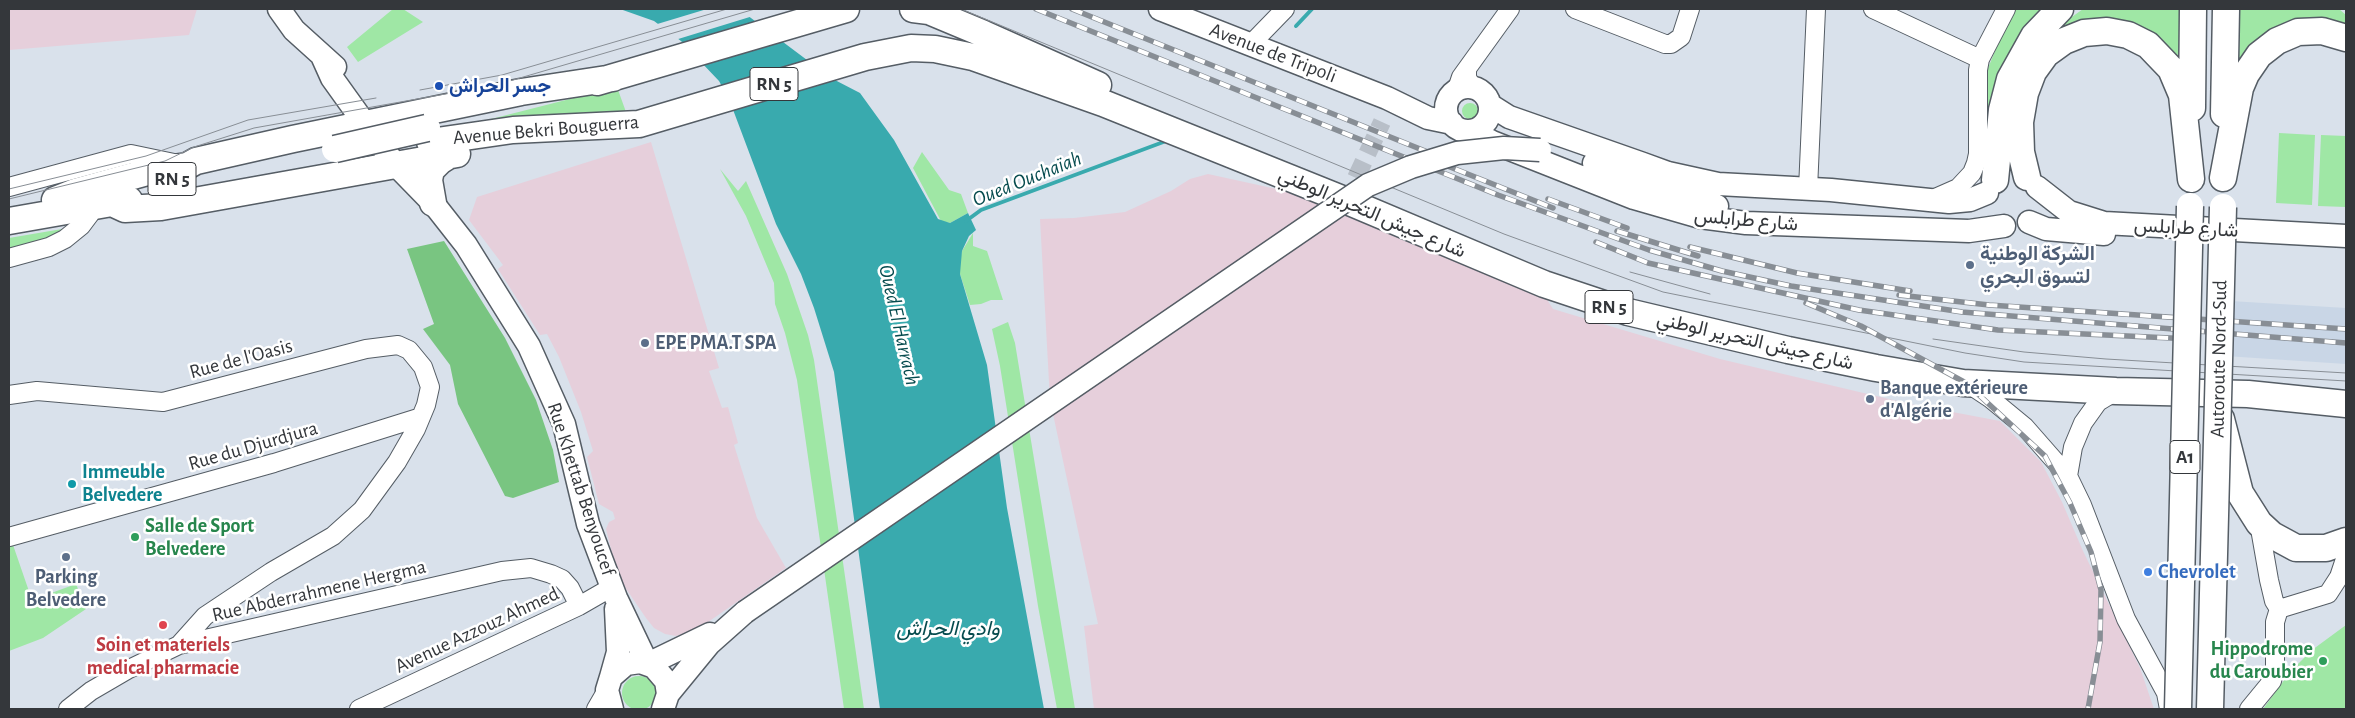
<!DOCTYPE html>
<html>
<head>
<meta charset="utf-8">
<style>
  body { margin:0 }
  #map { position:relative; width:2355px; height:718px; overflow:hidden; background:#d9e1eb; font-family:"Alegreya Sans",sans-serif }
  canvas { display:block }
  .frame { position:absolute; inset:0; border:10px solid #34373b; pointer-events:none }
</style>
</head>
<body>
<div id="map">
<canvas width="2355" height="718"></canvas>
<div class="frame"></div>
</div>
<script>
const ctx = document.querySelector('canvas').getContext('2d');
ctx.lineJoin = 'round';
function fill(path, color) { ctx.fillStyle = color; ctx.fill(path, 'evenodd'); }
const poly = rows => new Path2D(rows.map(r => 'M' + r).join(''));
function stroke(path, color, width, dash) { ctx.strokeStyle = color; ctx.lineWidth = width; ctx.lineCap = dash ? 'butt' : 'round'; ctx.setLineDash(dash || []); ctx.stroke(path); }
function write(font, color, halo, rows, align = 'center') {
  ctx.font = font + ' "Alegreya Sans",Vazirmatn,sans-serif'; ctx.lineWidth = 5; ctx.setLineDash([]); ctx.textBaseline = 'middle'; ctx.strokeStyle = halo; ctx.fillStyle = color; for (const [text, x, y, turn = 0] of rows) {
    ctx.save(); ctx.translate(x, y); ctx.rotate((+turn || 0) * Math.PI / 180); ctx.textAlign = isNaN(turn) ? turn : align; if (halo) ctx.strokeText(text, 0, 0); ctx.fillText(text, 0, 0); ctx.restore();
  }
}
const industrial = poly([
  [9,9,197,9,189,35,9,50],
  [651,142,719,368,709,371,722,408,728,407,738,443,734,445,757,518,786,568,698,629,676,636,665,634,654,628,646,618,618,577,606,529,609,522,615,519,613,512,599,504,587,457,593,451,581,412,559,357,547,334,540,335,498,269,503,265,469,220,477,197],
  [1208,174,1345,204,1534,279,1553,309,1720,359,1910,404,2000,421,2041,462,2062,502,2083,551,2140,668,2154,709,1094,709,1084,626,1098,624,1050,400,1040,219,1074,218,1125,212,1171,191,1190,179]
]);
const built = poly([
  [2214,300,2346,308,2346,364,2210,355]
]);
const green = poly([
  [393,9,403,9,423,22,358,62,347,47],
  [2015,9,2049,9,1984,187,1986,73,2002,34],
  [2083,9,2182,9,2182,62,2160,37,2135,25,2116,19,2094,21,2053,35,2058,27],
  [2240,9,2339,9,2346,15,2346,28,2239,67],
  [617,87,626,112,438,132,495,118],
  '1462 111a8 8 0 1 1 16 0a8 8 0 1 1-16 0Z',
  [2279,133,2315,135,2312,205,2276,203],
  [2321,135,2346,136,2346,207,2318,206],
  [922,152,949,190,961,194,968,213,950,223,941,221,913,168],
  [720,169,738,191,746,181,787,274,808,335,814,360,864,709,844,709,797,380,785,333,775,304,774,283,746,216],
  [62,229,48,241,9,250,9,238],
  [973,233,973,246,987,251,1003,300,991,300,981,304,970,305,960,274,959,264,962,251],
  [1008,322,1015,343,1075,709,1057,709,1038,606,1000,366,992,329],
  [12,542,32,600,76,584,86,609,43,638,9,651,9,543],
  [2346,625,2346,709,2263,709,2290,672,2312,650],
  '622 693a17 17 0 1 1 34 0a17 17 0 1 1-34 0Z'
]);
const forest = poly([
  [444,241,505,338,536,400,553,450,559,482,513,498,505,496,458,404,450,365,423,329,434,324,407,249]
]);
const water = poly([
  [620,9,739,9,831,78,860,93,894,140,938,219,950,223,968,213,976,230,969,236,962,251,960,274,987,365,1007,508,1044,709,880,709,834,372,814,308,801,274,776,224,729,99,719,81,681,41,654,21]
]);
const pier = poly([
  [707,9,743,9,753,16,675,40,654,25]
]);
const stream = poly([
  [1296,26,1312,9],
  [966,221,981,210,1166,141]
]);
const minorTunnel = poly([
  [1356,178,1382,122]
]);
const minor = poly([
  [1575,9,1665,44,1671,44,1681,37,1690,9],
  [1873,9,1980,59],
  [1251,44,1285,9],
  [1467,69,1467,78,1473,88],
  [1456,92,1461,77,1510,9],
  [9,187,131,154,174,163],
  [1808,189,1816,9],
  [1933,199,1958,188,1972,173,1976,163,1978,154,1978,70,1980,59,2006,9],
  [9,258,49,247,65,239,81,226,90,214,91,207],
  [1970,385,1991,399,2025,427,2068,476,2082,505,2126,619,2166,693,2169,709],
  [9,395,37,391,163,402,366,349,398,345,409,350,423,367,430,387,426,405,416,429,397,462,362,510,333,536,271,572,205,616,179,645],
  [2068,476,2073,447,2083,423,2098,402,2116,391],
  [9,537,274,463,421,417],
  [2279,609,2328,594,2339,577,2346,556],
  [68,709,91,691,127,670,179,645,502,571,531,568,551,574,562,579,570,588,579,606],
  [359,709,579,606,612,587],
  [596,709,607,690],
  [2249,709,2272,681,2275,668,2275,622,2279,609,2274,601,2269,580,2259,523]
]);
const major = poly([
  [279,9,294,30,335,67],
  [1160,9,1387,98,1428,118,1452,123],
  [323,58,332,78,365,124,395,164,433,203,466,245,529,346,564,424,588,524,616,598,647,663],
  '1446 109a22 22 0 1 1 44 0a22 22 0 1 1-44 0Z',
  [1490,105,1509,117,1643,164,1668,173,1718,184,1831,190,1949,202,1970,200,1987,193],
  [1473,131,1492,142,1634,198,1700,217,1746,223,1969,231,2004,226],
  [1594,163,1696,201,1717,206],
  [2037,187,2069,212,2104,223,2346,236],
  [2029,222,2046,229,2104,234],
  [648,664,710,634],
  [611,677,618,652,616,609],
  [668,694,709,644,745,612],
  [612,709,607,690,611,677,626,664,640,662,654,667,666,681,668,694,663,709]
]);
const highway = poly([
  [913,9,929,11,984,34,1098,85],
  [597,82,846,9],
  [2192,108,2193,9],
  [2224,114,2226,9],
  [430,142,513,130,639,124,865,57,911,48,935,49,973,57,1103,103,1347,201,1544,284,1628,312,1788,350,1876,368,1963,383,2116,391,2248,394,2346,404],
  [2027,177,2021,152,2020,122,2025,93,2033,72,2046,54,2064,41,2084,33,2107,31,2128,35,2148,45,2171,69,2182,95,2191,179],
  [2223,178,2240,88,2246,74,2259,55,2277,41,2298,32,2322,31,2346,38],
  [1995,180,2002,110,2010,79,2034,36,2060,9],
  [55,200,75,192,151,171,187,166,196,161,293,139,521,92,613,78],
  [112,203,125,209,161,207,457,154],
  [433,203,429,180,431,170,440,161,451,154],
  [9,221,129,200],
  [2221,419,2240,493,2259,523,2272,535,2296,548,2326,548,2346,541]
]);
const tram = poly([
  [961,9,1504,234,1663,292,1965,353,2024,362,2346,381],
  [420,90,502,75,727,9],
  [9,189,146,156,248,120,376,98],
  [9,199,165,161,194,147,254,128,496,85,755,9],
  [1630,272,1710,294],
  [1933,339,2024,352,2106,359,2346,373]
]);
const rail = poly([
  [1036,9,1498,195,1649,250,1722,271,1791,286,1962,312,2346,343],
  [1072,9,1445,159],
  [1435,161,1553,208],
  [1548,199,1627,228],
  [1617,231,1698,256],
  [1596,242,1648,263,1859,310,1998,330,2192,339],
  [1690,247,1797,273,1910,291],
  [1899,295,1989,305,2346,329],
  [1806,303,1861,326,1966,383,2045,456,2070,503,2091,552,2101,590,2100,642,2088,709]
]);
const majorBridge = poly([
  [745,612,1368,185,1411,167,1457,153,1504,148,1540,150]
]);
const highwayBridge = poly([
  [335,149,427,128],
  [2178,709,2190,206],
  [2210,709,2223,207]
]);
const markers = [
  [439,86,5,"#1a4fb4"],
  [1970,265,5,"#5c6f8a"],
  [645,343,5,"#5c6f8a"],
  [1870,399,5,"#5c6f8a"],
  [72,484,5,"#0f9aa8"],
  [135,537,5,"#2e9e5b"],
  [66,557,5,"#5c6f8a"],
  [2148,572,5,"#3f7fe0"],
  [163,625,5,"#e0444e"],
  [2323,661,5,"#2e9e5b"]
];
const shields = [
  [774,84,48],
  [172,179,48],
  [1609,307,48],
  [2185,457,30]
];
const shieldNames = [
  ["RN 5",774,84],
  ["RN 5",172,179],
  ["RN 5",1609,307],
  ["A1",2185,457]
];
const streetNames = [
  ["Avenue de Tripoli",1273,53,21],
  ["Avenue Bekri Bouguerra",546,130,-5],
  ["شارع جيش التحرير الوطني",1372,213,23],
  ["شارع طرابلس",1746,220,5],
  ["شارع طرابلس",2186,228,3],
  ["شارع جيش التحرير الوطني",1755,341,13],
  ["Rue de l'Oasis",241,359,-15],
  ["Autoroute Nord-Sud",2219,359,-89],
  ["Rue du Djurdjura",253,446,-16],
  ["Rue Khettab Benyoucef",581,489,72],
  ["Rue Abderrahmene Hergma",319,591,-13],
  ["Avenue Azzouz Ahmed",477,630,-25]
];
const transitNames = [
  ["جسر الحراش",449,86]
];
const serviceNames = [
  ["الشركة الوطنية",1980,254],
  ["لتسوق البحري",1980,277],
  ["EPE PMA.T SPA",655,343],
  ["Banque extérieure",1880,388],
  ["d'Algérie",1880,411],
  ["Parking",66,577,"center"],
  ["Belvedere",66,600,"center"]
];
const cultureNames = [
  ["Immeuble",82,472],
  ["Belvedere",82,495]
];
const leisureNames = [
  ["Salle de Sport",145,526],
  ["Belvedere",145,549],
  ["Hippodrome",2313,649,"right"],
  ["du Caroubier",2313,672,"right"]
];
const shopNames = [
  ["Chevrolet",2158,572]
];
const healthNames = [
  ["Soin et materiels",163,645],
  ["medical pharmacie",163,668]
];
const waterNames = [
  ["Oued Ouchaïah",1027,179,-22],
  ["Oued El Harrach",899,325,77],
  ["وادي الحراش",948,629]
];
fill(industrial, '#e6cfdb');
fill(built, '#c9d6e6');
fill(green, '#9fe7a5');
fill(forest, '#79c581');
fill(water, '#39aaae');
fill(pier, '#d9e1eb');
stroke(stream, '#39aaae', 4);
stroke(minorTunnel, '#b8bfc8', 18, [18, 9]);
stroke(minor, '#555d65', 20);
stroke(major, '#555d65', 25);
stroke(highway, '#555d65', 29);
stroke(minor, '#fff', 18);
stroke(major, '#fff', 22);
stroke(highway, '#fff', 26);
stroke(tram, '#888e95', 1);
stroke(rail, '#888e95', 5.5);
stroke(rail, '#fff', 4, [11]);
stroke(majorBridge, '#555d65', 25, []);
stroke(highwayBridge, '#555d65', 29, []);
stroke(majorBridge, '#fff', 22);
stroke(highwayBridge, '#fff', 26);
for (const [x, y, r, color] of markers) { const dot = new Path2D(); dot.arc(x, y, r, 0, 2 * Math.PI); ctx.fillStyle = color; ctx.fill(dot); stroke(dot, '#fff', 2); }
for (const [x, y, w] of shields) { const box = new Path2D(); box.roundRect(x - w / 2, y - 16.5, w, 33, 4); ctx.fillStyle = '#fff'; ctx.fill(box); stroke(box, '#34373b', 1); }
write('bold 19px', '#34373b', null, shieldNames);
write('20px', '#34373b', '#fff', streetNames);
write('bold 20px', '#164399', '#fff', transitNames, 'left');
write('bold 20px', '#4e5e75', '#fff', serviceNames, 'left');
write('bold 20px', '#0d838f', '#fff', cultureNames, 'left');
write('bold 20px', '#27864d', '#fff', leisureNames, 'left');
write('bold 20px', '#366cbe', '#fff', shopNames, 'left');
write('bold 20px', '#be3a42', '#fff', healthNames);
write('italic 21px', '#064b4e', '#fff', waterNames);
</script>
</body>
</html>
